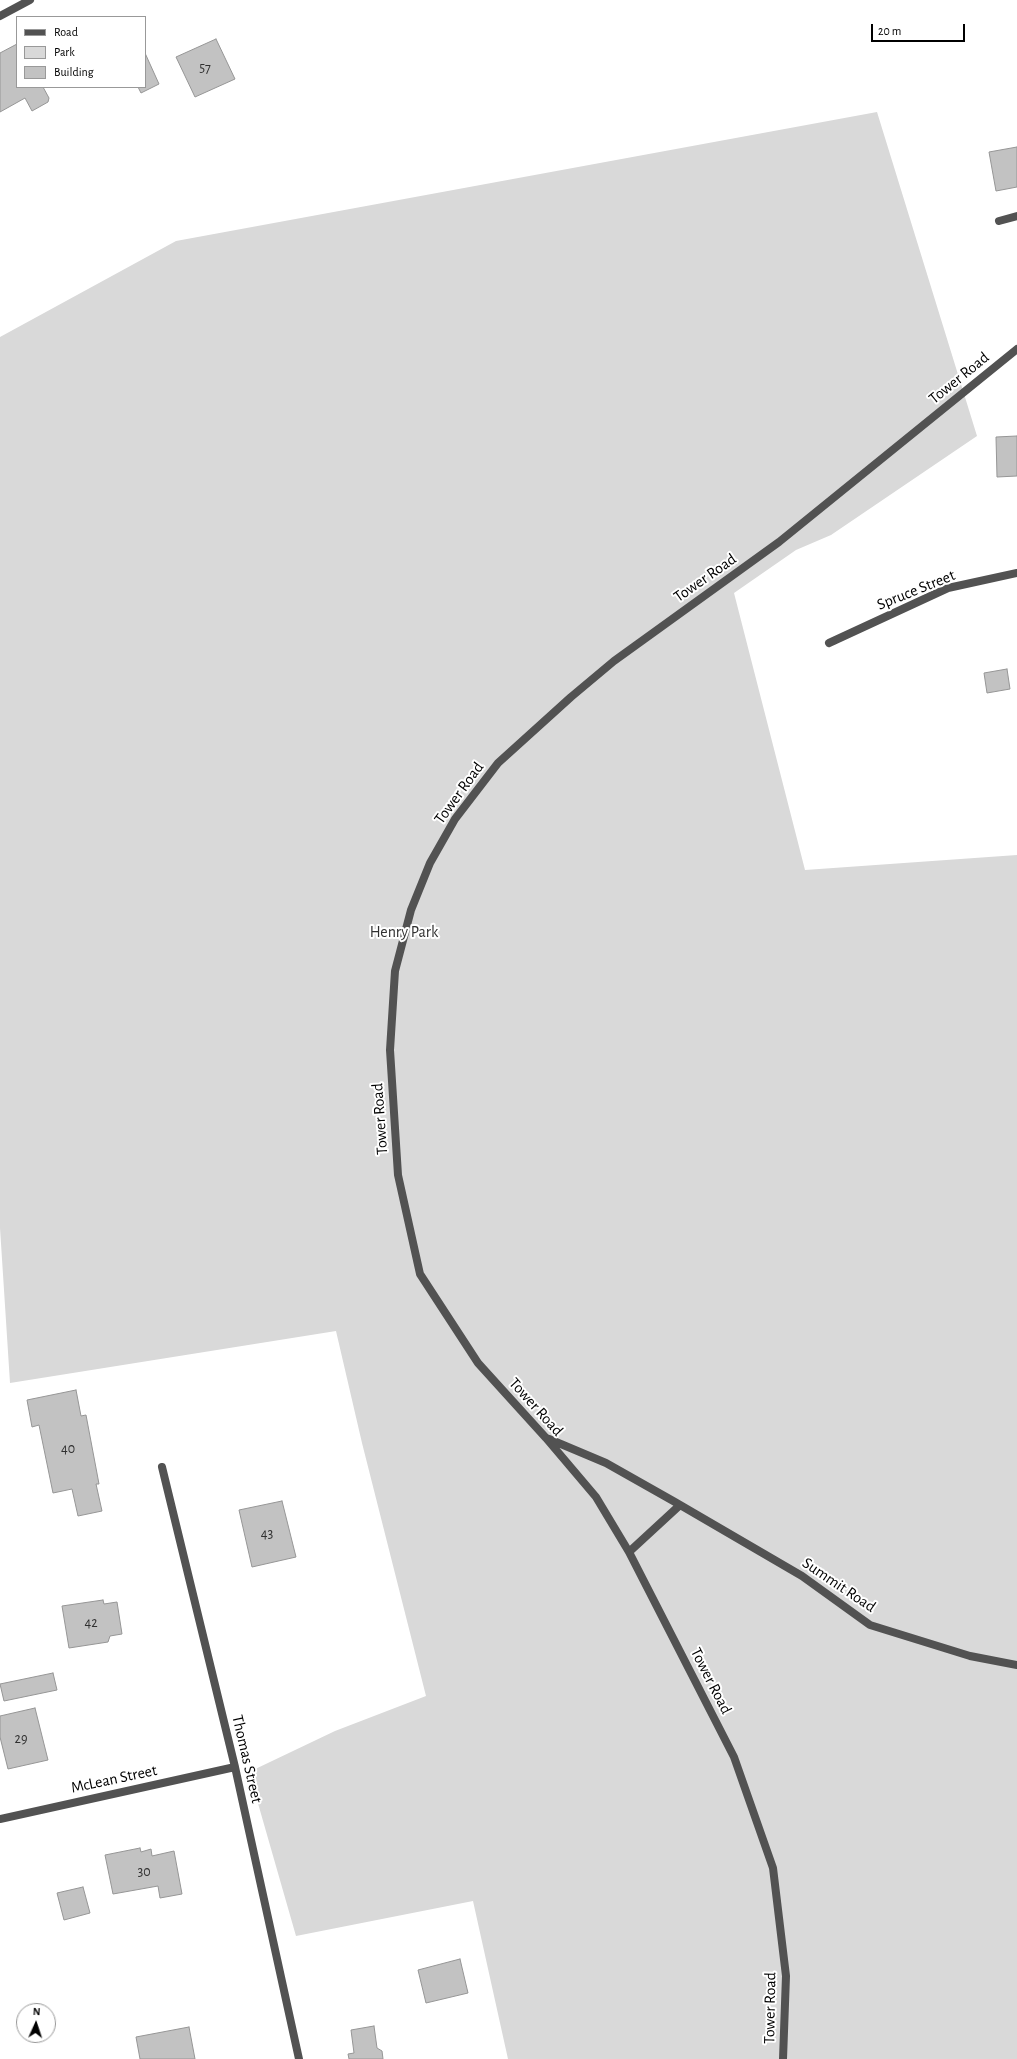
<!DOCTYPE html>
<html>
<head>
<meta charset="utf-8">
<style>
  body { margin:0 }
  #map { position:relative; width:1017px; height:2059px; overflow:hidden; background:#fff; font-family:"Alegreya Sans",sans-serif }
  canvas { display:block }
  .legend { position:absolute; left:16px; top:16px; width:130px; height:72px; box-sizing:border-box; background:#fff; border:1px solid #999; margin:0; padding:5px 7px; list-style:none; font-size:12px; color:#000 }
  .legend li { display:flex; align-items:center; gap:8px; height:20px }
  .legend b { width:20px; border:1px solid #999 }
  .north { position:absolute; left:16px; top:2003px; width:40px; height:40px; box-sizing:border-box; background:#fff; border:1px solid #999; border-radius:50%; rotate:3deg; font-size:11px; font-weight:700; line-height:16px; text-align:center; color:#000 }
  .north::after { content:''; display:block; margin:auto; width:14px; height:18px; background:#000; clip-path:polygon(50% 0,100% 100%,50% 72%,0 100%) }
  .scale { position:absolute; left:871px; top:24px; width:94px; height:18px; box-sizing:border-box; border:2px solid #000; border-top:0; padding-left:5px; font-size:12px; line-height:14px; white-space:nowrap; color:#000; -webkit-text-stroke:3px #fff; paint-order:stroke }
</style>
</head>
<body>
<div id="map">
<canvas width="1017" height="2059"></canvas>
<ul class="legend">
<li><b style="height:5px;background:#525252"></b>Road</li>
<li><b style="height:11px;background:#d9d9d9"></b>Park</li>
<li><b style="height:11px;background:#c2c2c2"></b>Building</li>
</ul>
<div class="north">N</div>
<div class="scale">20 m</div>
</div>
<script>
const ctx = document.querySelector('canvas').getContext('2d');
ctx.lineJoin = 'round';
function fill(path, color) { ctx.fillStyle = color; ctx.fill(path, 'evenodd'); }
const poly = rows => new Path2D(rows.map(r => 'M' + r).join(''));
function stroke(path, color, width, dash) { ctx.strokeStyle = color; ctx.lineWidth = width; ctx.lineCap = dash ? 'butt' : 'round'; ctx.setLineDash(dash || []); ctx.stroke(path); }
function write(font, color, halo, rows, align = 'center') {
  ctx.font = font + ' "Alegreya Sans",sans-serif'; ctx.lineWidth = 4; ctx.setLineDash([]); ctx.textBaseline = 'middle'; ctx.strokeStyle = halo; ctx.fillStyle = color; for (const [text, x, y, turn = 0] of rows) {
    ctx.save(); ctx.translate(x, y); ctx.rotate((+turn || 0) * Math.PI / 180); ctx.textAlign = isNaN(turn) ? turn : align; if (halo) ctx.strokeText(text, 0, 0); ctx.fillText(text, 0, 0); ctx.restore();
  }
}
const green = poly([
  [877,112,977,436,831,535,796,550,734,593,805,870,1017,855,1017,2059,508,2059,473,1901,296,1936,249,1772,335,1731,426,1696,362,1443,336,1331,10,1383,0,1228,0,337,176,241]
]);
const building = poly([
  [216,39,235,79,195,97,176,57,216,39],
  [17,44,17,87,43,87,49,98,48,102,32,111,25,98,0,112,0,53,17,44],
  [145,53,159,84,141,93,138,87,145,87,145,53],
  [1017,147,1017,187,996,191,989,152,1017,147],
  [1017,436,1017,476,997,477,996,437,1017,436],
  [1007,669,1010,689,987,693,984,673,1007,669],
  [76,1390,81,1416,86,1415,99,1484,96,1484,102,1511,78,1516,72,1489,53,1493,39,1425,32,1427,27,1400,76,1390],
  [282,1501,296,1557,252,1567,239,1510,282,1501],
  [103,1600,104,1604,117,1602,122,1634,110,1636,108,1642,69,1648,62,1606,103,1600],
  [53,1673,57,1690,4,1701,0,1684,53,1673],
  [35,1708,48,1760,8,1769,0,1737,0,1716,35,1708],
  [140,1848,141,1852,151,1849,152,1856,174,1851,182,1894,160,1898,158,1886,113,1894,105,1855,140,1848],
  [83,1887,90,1913,64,1920,57,1893,83,1887],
  [460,1959,468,1993,426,2003,418,1970,460,1959],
  [374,2026,377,2048,382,2051,383,2059,349,2059,348,2054,354,2053,351,2030,374,2026],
  [189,2027,195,2059,140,2059,136,2037,189,2027]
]);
const minor = poly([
  [0,16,30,0],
  [999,221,1017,216],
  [829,643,948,588,1017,573],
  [549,1439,606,1463,675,1502,802,1576,870,1625,970,1656,1017,1665],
  [162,1467,235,1767,299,2059],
  [629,1552,680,1505],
  [0,1819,235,1767],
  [783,2059,786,1976,773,1868,734,1757,629,1552,596,1497,546,1438,478,1363,420,1274,398,1175,390,1050,395,971,411,910,430,863,455,819,498,763,571,697,614,661,779,542,1017,349]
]);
const numberNames = [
  ["57",205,68],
  ["40",68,1449],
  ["43",267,1534],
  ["42",91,1623],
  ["29",21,1739],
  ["30",144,1872]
];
const streetNames = [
  ["Tower Road",959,378,-39],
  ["Tower Road",705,578,-35],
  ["Spruce Street",916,590,-22],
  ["Tower Road",459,793,-54],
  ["Tower Road",380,1119,-94],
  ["Tower Road",536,1407,48],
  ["Summit Road",839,1585,34],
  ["Tower Road",711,1681,63],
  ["Thomas Street",247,1759,77],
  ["McLean Street",114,1779,-12],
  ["Tower Road",770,2008,-89]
];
const parkNames = [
  ["Henry Park",404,932]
];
fill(green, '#d9d9d9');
fill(building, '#c2c2c2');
stroke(building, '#969696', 1);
stroke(minor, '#525252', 8);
write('14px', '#303030', null, numberNames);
write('16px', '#000', '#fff', streetNames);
write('16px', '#303030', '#fff', parkNames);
</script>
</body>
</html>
